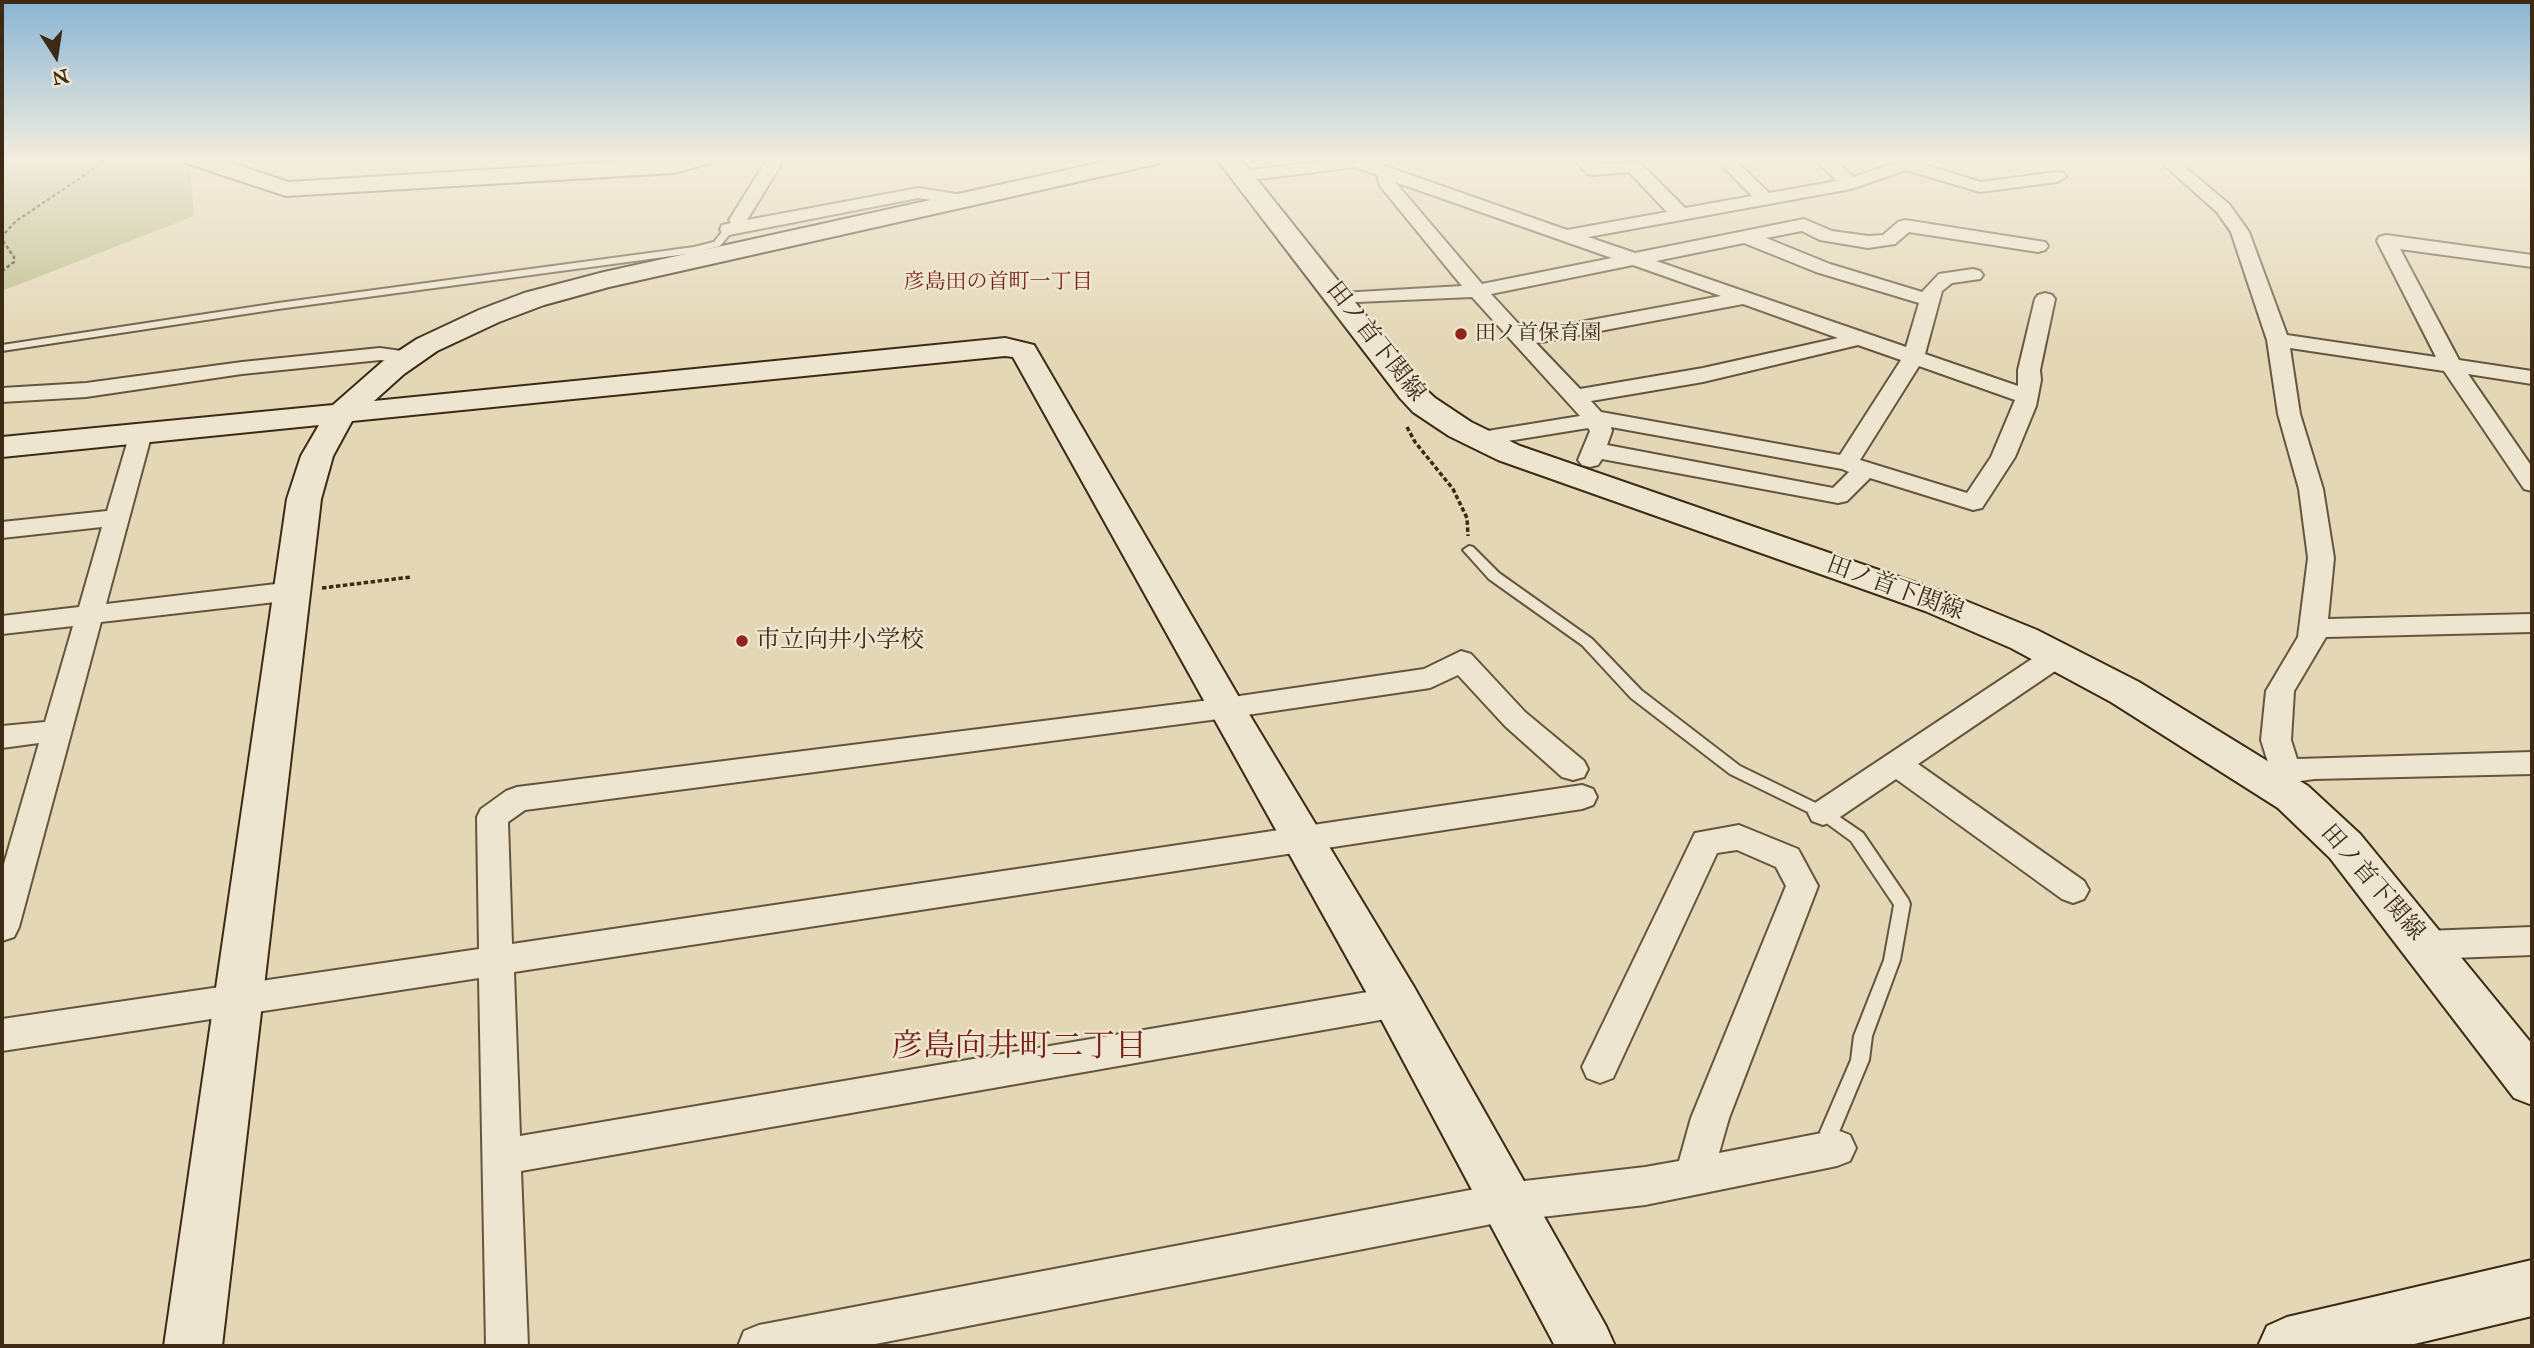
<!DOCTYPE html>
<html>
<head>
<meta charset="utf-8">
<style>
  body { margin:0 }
  #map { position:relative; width:2534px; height:1348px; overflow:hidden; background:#e4d7b6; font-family:"IM FELL Great Primer",serif }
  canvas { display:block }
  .frame { position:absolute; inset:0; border:4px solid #3c2a15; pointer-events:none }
  .north { position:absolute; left:21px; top:21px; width:70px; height:70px; -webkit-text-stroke:5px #ede5d0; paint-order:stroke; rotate:168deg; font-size:19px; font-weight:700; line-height:28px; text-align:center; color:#3c2a15 }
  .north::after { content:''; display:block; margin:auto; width:24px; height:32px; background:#3c2a15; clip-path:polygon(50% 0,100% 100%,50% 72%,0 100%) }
</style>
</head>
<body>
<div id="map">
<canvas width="2534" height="1348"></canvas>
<div class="frame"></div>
<div class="north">N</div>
</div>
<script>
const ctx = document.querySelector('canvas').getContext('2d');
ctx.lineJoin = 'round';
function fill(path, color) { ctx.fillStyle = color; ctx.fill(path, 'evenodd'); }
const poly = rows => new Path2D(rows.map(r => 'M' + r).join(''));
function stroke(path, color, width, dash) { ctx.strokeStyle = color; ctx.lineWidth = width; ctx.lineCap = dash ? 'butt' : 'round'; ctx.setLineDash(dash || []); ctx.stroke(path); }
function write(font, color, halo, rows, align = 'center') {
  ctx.font = font + ' "IM FELL Great Primer","Noto Serif JP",serif'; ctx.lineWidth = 5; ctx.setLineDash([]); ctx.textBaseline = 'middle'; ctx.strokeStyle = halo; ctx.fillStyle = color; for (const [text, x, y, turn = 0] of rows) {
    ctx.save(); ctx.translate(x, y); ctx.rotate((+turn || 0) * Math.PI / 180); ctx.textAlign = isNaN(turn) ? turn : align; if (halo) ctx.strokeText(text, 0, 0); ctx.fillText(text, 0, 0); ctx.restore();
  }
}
const green = poly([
  [2,158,173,158,190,166,194,216,2,291]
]);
const pathFar1 = poly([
  [2,271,14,262,14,257,3,241,3,235,16,221,110,158]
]);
const path = poly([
  [1407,427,1415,442,1453,489,1467,518,1468,536],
  [322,588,411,577]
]);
const lane = poly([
  [1365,158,1386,158,1382,161,1369,161,1365,158],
  [726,227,734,229,720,246,694,253,278,309,2,351,2,345,278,303,694,247,714,242,726,227],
  [1469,546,1473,547,1499,573,1592,639,1641,690,1740,766,1828,809,1863,833,1908,899,1910,904,1900,960,1872,1036,1869,1060,1839,1132,1845,1146,1843,1152,1836,1155,1829,1152,1820,1132,1851,1060,1854,1036,1884,960,1894,905,1851,841,1818,817,1730,774,1631,698,1582,645,1489,579,1463,550,1469,546]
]);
const street = poly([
  [768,158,785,158,747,220,918,188,963,195,972,200,963,205,918,198,729,235,722,233,720,229,722,225,731,223,729,220,768,158],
  [1349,158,1362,158,1567,230,1667,212,1629,172,1593,175,1587,174,1573,158,1591,158,1597,164,1639,162,1685,208,1752,196,1715,158,1733,158,1769,193,1837,181,1813,158,1831,158,1854,177,1906,159,1981,182,2057,172,2063,173,2066,177,2057,182,1980,192,1906,170,1851,189,1588,237,1635,253,1804,219,1832,231,1868,236,1883,235,1898,222,1905,220,2045,242,2048,246,2045,250,2038,252,1909,232,1895,244,1868,248,1820,240,1802,231,1766,238,1830,264,1922,292,1939,274,1973,269,1980,271,1983,275,1980,279,1952,283,1942,291,1925,354,2018,386,2018,370,2035,299,2038,295,2045,293,2052,295,2055,299,2040,370,2041,380,2036,406,2015,457,1982,508,1973,510,1870,478,1847,501,1838,503,1602,459,1598,465,1590,467,1582,465,1578,460,1590,431,1588,428,1477,446,1469,444,1465,439,1469,434,1580,416,1472,297,1334,303,1331,299,1334,295,1341,293,1462,286,1380,186,1377,175,1355,167,1243,181,1234,176,1243,171,1349,158],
  [1395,182,1612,258,1482,284,1395,182],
  [1744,243,1816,272,1919,303,1906,347,1656,261,1744,243],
  [1633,265,1721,296,1526,332,1491,294,1633,265],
  [1743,304,1838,338,1703,368,1580,389,1536,343,1743,304],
  [1858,345,1901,360,1840,455,1601,412,1591,401,1703,382,1858,345],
  [1919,366,2015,400,1991,457,1967,493,1860,460,1919,366],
  [1611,427,1842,469,1849,472,1833,488,1607,445,1612,431,1611,427],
  [2156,158,2174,158,2229,204,2249,232,2287,335,2436,357,2377,241,2379,237,2386,235,2532,255,2532,267,2400,249,2459,360,2532,371,2532,384,2468,374,2532,467,2532,491,2524,489,2444,371,2290,348,2300,414,2323,489,2334,558,2328,619,2532,614,2532,632,2326,637,2294,691,2291,740,2297,759,2532,752,2532,774,2314,779,2294,782,2284,792,2273,795,2262,792,2258,784,2270,769,2261,740,2266,691,2298,637,2308,558,2299,489,2278,414,2267,340,2231,232,2217,212,2156,158],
  [380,348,416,353,419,358,416,363,408,364,380,360,242,374,86,397,2,402,2,388,86,383,242,362,380,348],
  [141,426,149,428,152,433,106,604,293,582,302,585,306,591,302,597,293,600,101,622,19,927,14,937,2,941,2,871,39,743,2,748,2,726,45,722,73,626,2,634,2,616,79,607,102,527,2,538,2,522,107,511,130,433,133,428,141,426],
  [2057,647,2067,649,2071,656,2067,663,1918,764,2084,881,2089,890,2084,899,2073,903,2062,899,1896,779,1834,821,1823,825,1812,821,1808,813,1812,805,2047,649,2057,647],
  [1461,651,1471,654,1525,712,1584,761,1588,769,1584,777,1573,780,1562,777,1505,726,1458,675,1430,688,1226,718,525,810,508,822,512,944,1582,785,1593,789,1597,797,1593,805,1582,809,514,972,520,1136,1397,987,1409,991,1414,1002,1409,1013,1397,1017,521,1171,528,1346,486,1346,479,978,2,1051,2,1019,479,949,477,817,481,809,506,791,517,787,1226,698,1424,669,1461,651],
  [1739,825,1798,849,1818,886,1729,1118,1719,1153,1837,1130,1850,1135,1856,1148,1850,1161,1837,1166,1645,1205,1507,1221,865,1346,738,1346,744,1331,759,1325,1507,1183,1645,1167,1679,1161,1691,1118,1786,886,1776,867,1737,850,1717,853,1613,1078,1600,1083,1587,1078,1582,1067,1695,833,1739,825],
  [2532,927,2532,955,2425,959,2413,955,2408,945,2413,935,2425,931,2532,927]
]);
const secondary = poly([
  [182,158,217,158,288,182,677,158,714,158,710,163,674,173,286,196,186,163,182,158],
  [1121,158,1164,158,1160,163,1152,165,609,287,544,305,499,322,437,351,404,374,374,401,1005,338,1034,345,1240,699,1414,987,1606,1326,1615,1346,1555,1346,1380,1017,1013,357,1005,356,352,421,333,456,321,499,222,1346,164,1346,287,499,301,456,319,425,2,457,2,437,333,405,382,362,417,339,479,310,524,293,604,272,1121,158],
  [1216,158,1240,158,1422,386,1435,398,1471,422,1520,446,1951,595,2037,630,2139,682,2308,786,2360,834,2532,1044,2532,1105,2514,1098,2330,858,2278,808,2111,702,2011,648,1925,611,1498,460,1449,436,1413,412,1400,398,1216,158],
  [2532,1260,2532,1316,2406,1346,2258,1346,2267,1326,2287,1317,2532,1260]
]);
const markers = [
  [1461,334,7,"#8f2418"],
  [742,641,7,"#8f2418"]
];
const farNeighbourhoodnames = [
  ["彦島田の首町一丁目",998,283]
];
const farPoinames = [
  ["田ノ首保育園",1475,334]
];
const streetNames = [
  ["田ノ首下関線",1375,342,52],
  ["田ノ首下関線",1895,589,20],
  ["田ノ首下関線",2372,883,49]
];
const poiNames = [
  ["市立向井小学校",756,641]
];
const nearNeighbourhoodnames = [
  ["彦島向井町二丁目",1019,1048]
];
fill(green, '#bbbc89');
stroke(lane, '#66553d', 4);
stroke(street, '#66553d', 4);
stroke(secondary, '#3c2a15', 4);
stroke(pathFar1, '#3c2a15', 2.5, [3.5, 2.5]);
stroke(path, '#3c2a15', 3.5, [4.5, 2.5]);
fill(lane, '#ede5d0');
fill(street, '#ede5d0');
fill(secondary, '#ede5d0');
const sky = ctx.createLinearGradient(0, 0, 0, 346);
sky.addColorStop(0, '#89b5d5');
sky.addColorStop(0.46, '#f3edde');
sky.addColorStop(1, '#f3edde00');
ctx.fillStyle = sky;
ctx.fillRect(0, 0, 2534, 346);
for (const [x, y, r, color] of markers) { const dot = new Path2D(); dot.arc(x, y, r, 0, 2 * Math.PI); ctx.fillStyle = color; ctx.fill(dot); stroke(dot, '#ede5d0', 2.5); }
write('21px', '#7a1f14', '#ede5d0', farNeighbourhoodnames);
write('21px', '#3c2a15', '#ede5d0', farPoinames, 'left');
write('24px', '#3c2a15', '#ede5d0', streetNames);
write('24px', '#3c2a15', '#ede5d0', poiNames, 'left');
write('32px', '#7a1f14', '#ede5d0', nearNeighbourhoodnames);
</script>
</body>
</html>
